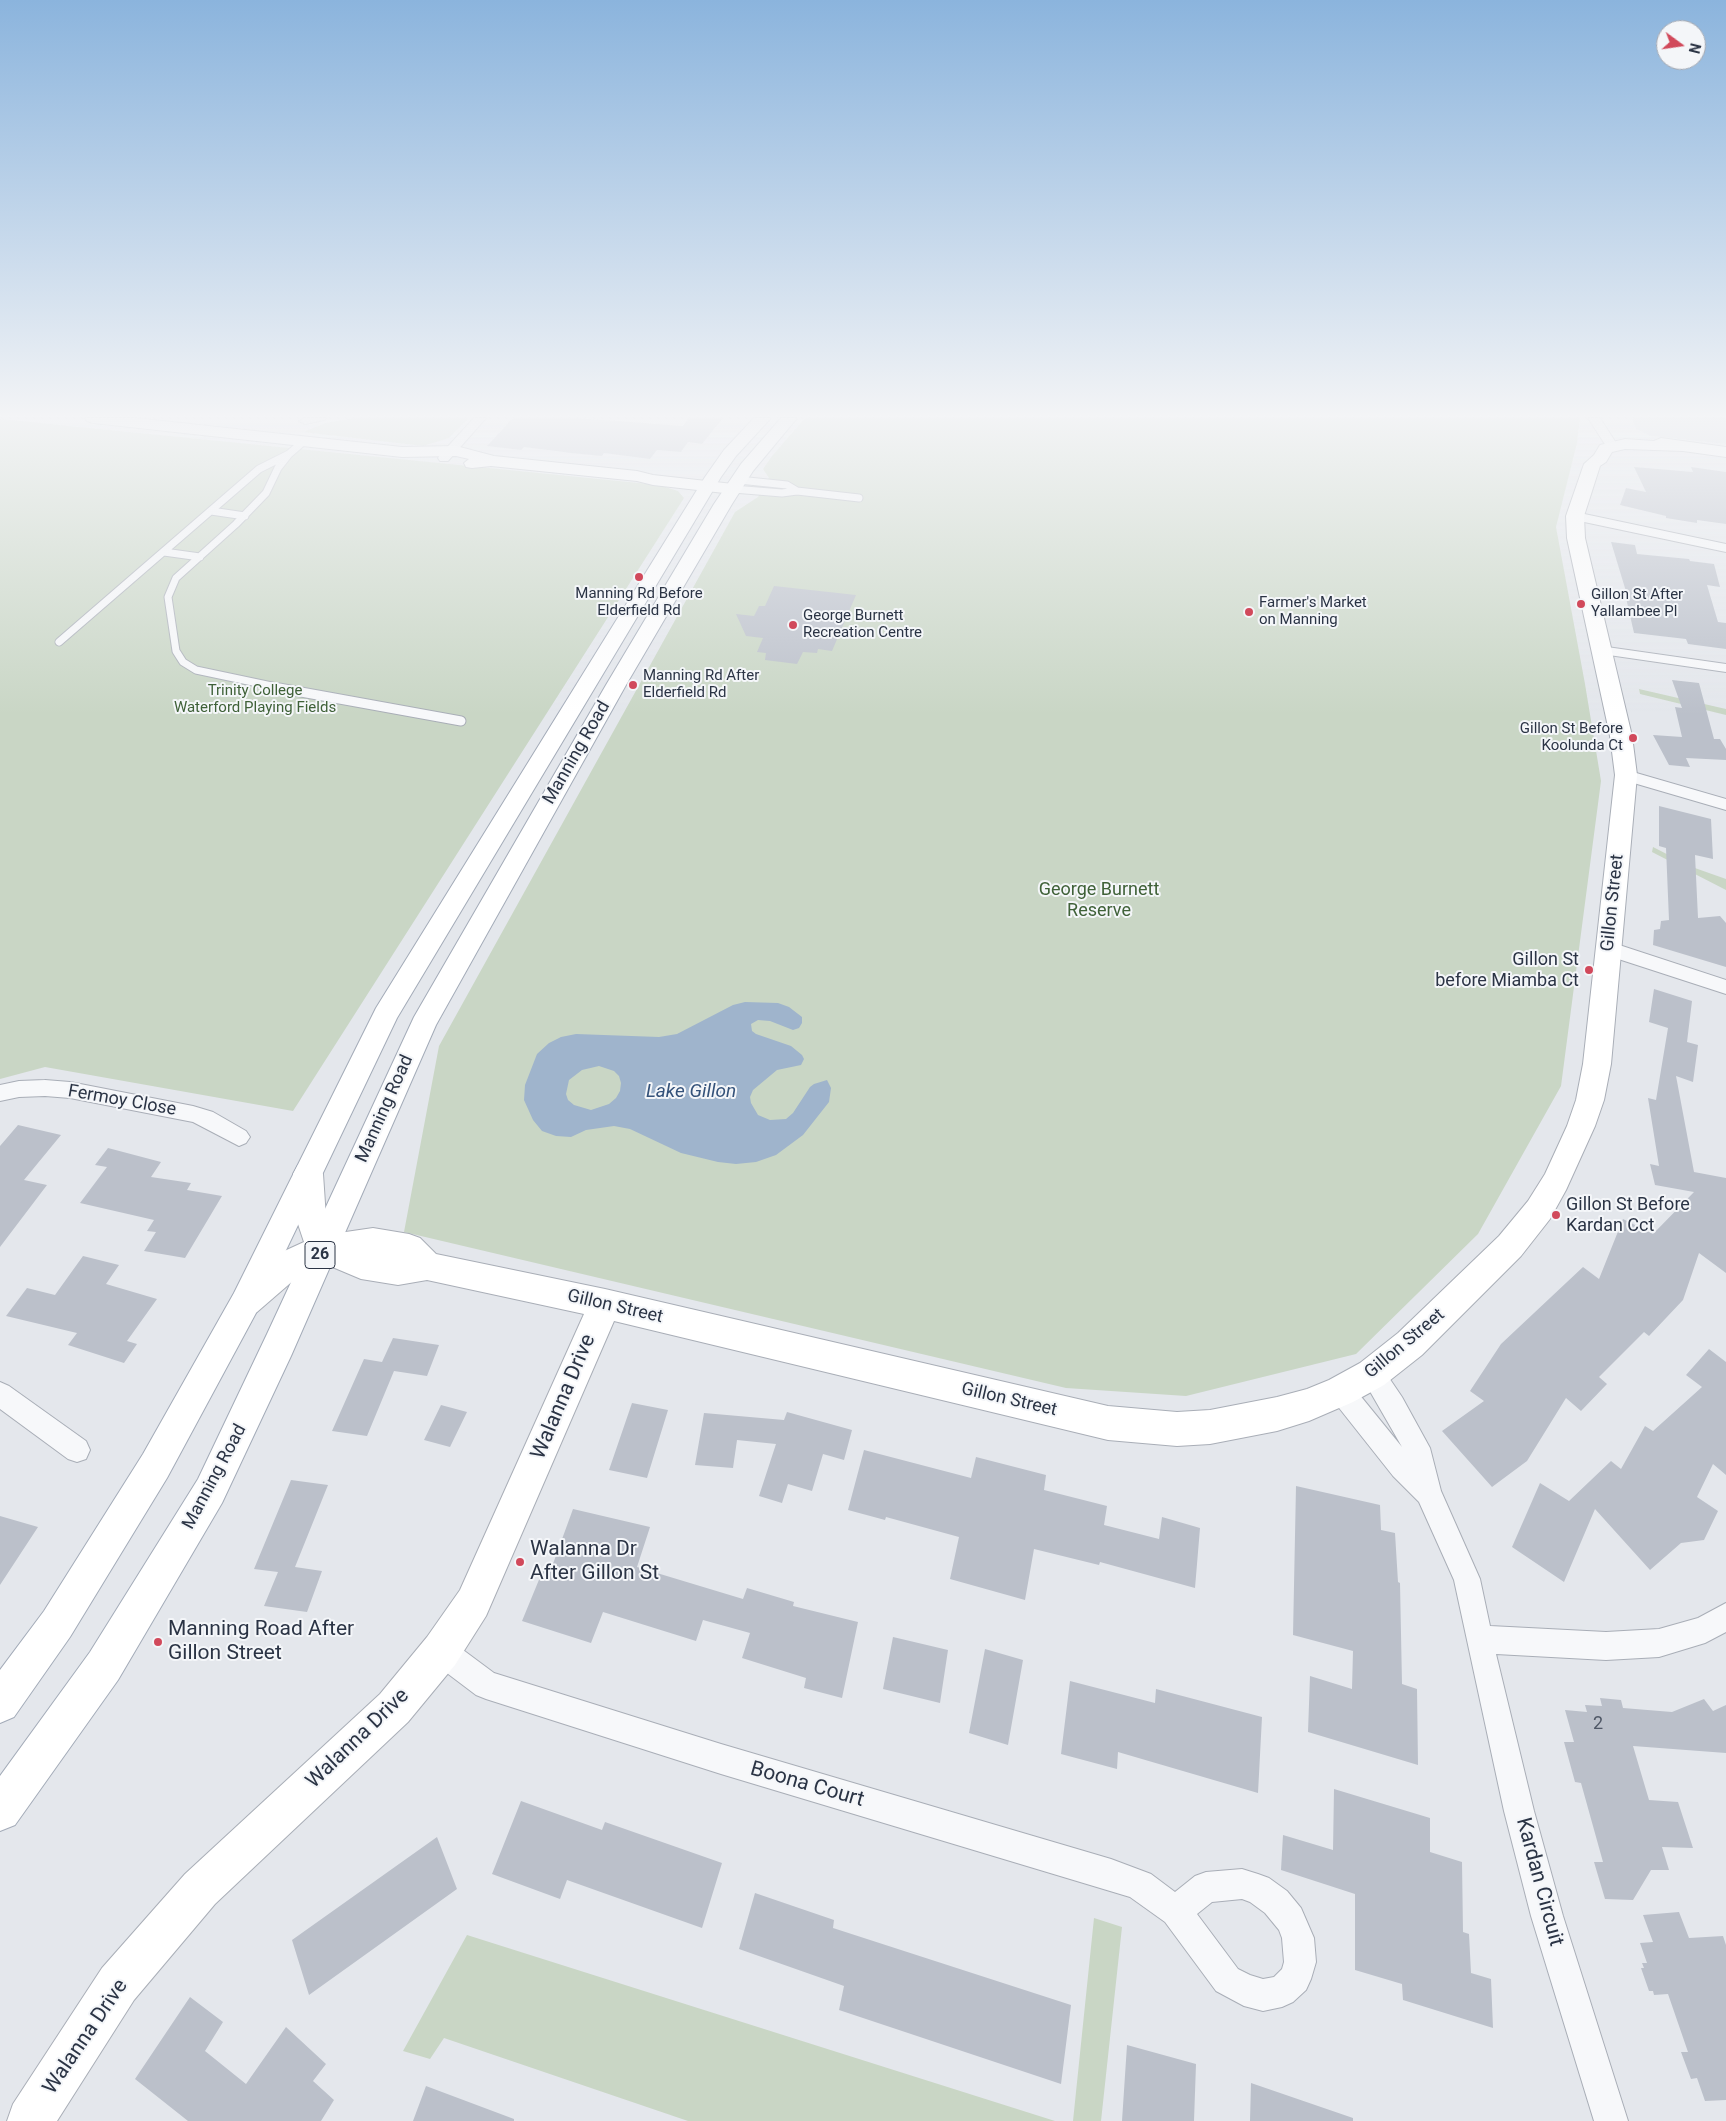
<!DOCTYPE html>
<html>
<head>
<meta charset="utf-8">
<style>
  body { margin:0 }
  #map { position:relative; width:1726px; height:2121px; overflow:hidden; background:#e4e7ec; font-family:Roboto,sans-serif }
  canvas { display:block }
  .north { position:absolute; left:1656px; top:20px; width:50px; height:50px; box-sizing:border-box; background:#f4f6f9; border:1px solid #a4a8b1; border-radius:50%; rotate:104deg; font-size:14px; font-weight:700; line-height:20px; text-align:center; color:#2b3445 }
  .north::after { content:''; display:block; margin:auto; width:18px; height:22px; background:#d1495b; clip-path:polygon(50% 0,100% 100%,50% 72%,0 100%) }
</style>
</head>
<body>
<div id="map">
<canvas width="1726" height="2121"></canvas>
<div class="north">N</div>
</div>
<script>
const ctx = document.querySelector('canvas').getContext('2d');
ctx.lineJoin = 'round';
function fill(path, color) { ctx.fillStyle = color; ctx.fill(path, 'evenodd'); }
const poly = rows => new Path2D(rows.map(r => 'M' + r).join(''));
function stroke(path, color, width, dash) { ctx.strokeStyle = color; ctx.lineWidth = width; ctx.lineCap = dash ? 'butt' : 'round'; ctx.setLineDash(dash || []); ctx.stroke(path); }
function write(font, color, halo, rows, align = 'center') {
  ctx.font = font + ' Roboto,sans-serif'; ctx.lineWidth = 4; ctx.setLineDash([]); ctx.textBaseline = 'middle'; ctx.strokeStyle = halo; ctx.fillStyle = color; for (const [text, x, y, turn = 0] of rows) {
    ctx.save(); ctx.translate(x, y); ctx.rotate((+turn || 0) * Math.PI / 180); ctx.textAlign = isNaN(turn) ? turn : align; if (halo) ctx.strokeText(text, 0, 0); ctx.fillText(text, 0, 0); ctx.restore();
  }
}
const built = poly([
  [1632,418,1726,418,1726,444,1651,436,1636,429]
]);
const green = poly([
  [355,418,469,418,449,438,423,446,303,432,326,423],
  [805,418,1580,418,1577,443,1556,527,1585,684,1601,781,1561,1086,1478,1234,1356,1354,1186,1396,1066,1388,404,1232,439,1046,735,512,758,497,769,478,763,469,772,456],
  [0,419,659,485,678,491,684,498,293,1111,45,1067,0,1079],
  [1639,689,1726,709,1726,715,1640,694],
  [1653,847,1692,867,1726,879,1726,890,1652,852],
  [1094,1918,1122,1927,1101,2121,1073,2121],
  [467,1935,1055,2121,688,2121,444,2038,430,2059,403,2051]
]);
const water = poly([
  [745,1002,778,1003,789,1007,802,1017,802,1023,799,1028,793,1030,770,1021,758,1020,751,1024,752,1031,756,1034,791,1046,802,1055,804,1059,801,1065,777,1070,753,1090,750,1097,751,1103,758,1115,770,1120,786,1119,793,1113,810,1087,814,1084,827,1080,831,1088,829,1102,803,1135,776,1155,756,1162,736,1164,718,1162,681,1153,630,1129,614,1126,586,1130,571,1137,556,1136,542,1131,533,1120,524,1100,525,1085,537,1054,549,1043,561,1037,576,1034,659,1037,677,1034,733,1005],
  [599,1066,614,1071,619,1076,621,1083,620,1091,616,1098,609,1104,591,1110,574,1105,568,1100,566,1094,569,1080,582,1070]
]);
const building = poly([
  [513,418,576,418,683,426,689,418,723,418,702,444,688,442,681,452,657,450,650,459,604,453,602,456,571,453,524,447,521,450,487,446],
  [1634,467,1693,472,1691,467,1726,472,1726,524,1697,520,1697,523,1666,518,1666,516,1620,505,1626,488,1646,492],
  [1611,542,1635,545,1637,554,1689,559,1690,561,1714,564,1720,587,1707,585,1718,622,1726,623,1726,649,1688,644,1686,639,1634,633,1626,598,1628,598],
  [774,586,856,595,832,651,818,649,817,653,803,652,797,664,765,660,766,653,757,652,763,638,746,636,736,614,754,616,759,606,765,606],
  [1672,680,1699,683,1714,739,1720,739,1726,749,1726,760,1686,758,1690,767,1669,765,1653,735,1682,737,1675,707,1682,708],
  [1659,806,1711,819,1713,859,1695,855,1698,918,1720,916,1726,923,1726,967,1653,945,1654,930,1660,929,1661,921,1669,920,1666,848,1659,846],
  [1654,989,1692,1001,1687,1042,1698,1045,1693,1082,1676,1076,1694,1172,1726,1178,1726,1273,1699,1253,1683,1300,1649,1336,1644,1332,1599,1377,1607,1384,1581,1411,1566,1398,1527,1461,1492,1487,1442,1431,1484,1401,1470,1391,1501,1344,1583,1267,1599,1279,1623,1219,1653,1234,1694,1192,1655,1185,1650,1164,1659,1166,1648,1098,1656,1100,1668,1028,1649,1022],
  [18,1125,61,1135,24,1180,47,1185,0,1247,0,1146],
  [108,1148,161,1162,151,1177,191,1183,187,1190,222,1196,185,1258,144,1251,156,1232,147,1231,154,1220,80,1203,107,1167,95,1165],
  [83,1256,119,1265,106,1284,157,1299,127,1341,137,1344,124,1363,68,1345,77,1333,6,1316,27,1288,55,1295],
  [393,1338,439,1345,427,1376,394,1371,367,1436,332,1431,364,1359,382,1362],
  [1709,1349,1726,1362,1726,1475,1713,1464,1697,1497,1718,1511,1704,1540,1681,1543,1650,1570,1595,1509,1564,1582,1512,1547,1540,1483,1569,1501,1611,1461,1621,1469,1645,1426,1653,1431,1702,1387,1686,1375],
  [632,1403,668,1410,647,1478,609,1470],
  [441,1405,467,1412,450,1447,424,1440],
  [787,1412,852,1430,844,1460,823,1454,812,1491,788,1484,782,1503,759,1496,776,1444,737,1440,733,1468,695,1465,704,1413,784,1420],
  [864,1450,971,1478,976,1457,1046,1475,1044,1490,1107,1506,1104,1525,1159,1539,1162,1517,1200,1528,1195,1588,1100,1562,1099,1565,1034,1549,1025,1600,950,1579,959,1537,886,1517,885,1520,848,1510],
  [291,1480,328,1485,295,1567,322,1571,307,1612,264,1606,278,1572,254,1569],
  [1296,1486,1380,1505,1381,1530,1395,1533,1398,1582,1400,1583,1402,1684,1417,1689,1418,1765,1308,1732,1310,1676,1352,1689,1353,1651,1293,1635],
  [573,1509,650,1527,637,1567,743,1599,747,1588,794,1602,793,1606,858,1622,842,1698,804,1688,806,1678,742,1658,750,1633,703,1620,696,1641,603,1612,591,1643,522,1621,543,1570,550,1572],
  [0,1516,38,1527,0,1585],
  [893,1637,948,1650,940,1703,883,1689],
  [985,1649,1023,1660,1008,1745,969,1733],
  [1070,1681,1155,1703,1156,1689,1262,1717,1258,1793,1118,1752,1117,1769,1061,1754],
  [1600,1698,1621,1700,1623,1708,1672,1712,1704,1699,1713,1711,1726,1705,1726,1753,1633,1746,1649,1800,1678,1802,1693,1848,1662,1847,1669,1870,1651,1870,1633,1900,1605,1899,1594,1862,1603,1862,1581,1783,1575,1782,1564,1742,1574,1742,1565,1710,1587,1712,1585,1705,1602,1706],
  [1334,1789,1430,1818,1430,1852,1462,1862,1463,1932,1469,1934,1471,1973,1491,1979,1493,2028,1403,2000,1402,1984,1355,1970,1355,1894,1281,1870,1283,1835,1333,1850],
  [521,1801,602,1830,605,1822,722,1863,702,1928,567,1880,560,1899,492,1874],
  [437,1837,457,1889,309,1995,292,1940],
  [755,1893,834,1920,833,1928,1071,2005,1061,2084,839,2010,844,1986,739,1949],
  [1679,1912,1689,1938,1723,1936,1726,1945,1726,2100,1705,2101,1697,2078,1691,2079,1681,2052,1688,2052,1668,1994,1654,1995,1653,1991,1649,1991,1641,1968,1644,1968,1642,1963,1647,1963,1640,1943,1653,1942,1643,1915],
  [190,1997,223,2022,205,2051,246,2084,286,2027,326,2064,313,2081,334,2100,321,2121,188,2121,135,2079],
  [1127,2045,1196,2064,1194,2121,1122,2121],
  [1251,2083,1353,2118,1353,2121,1250,2121],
  [426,2086,514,2119,514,2121,413,2121]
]);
const laneFar1 = poly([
  [739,480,787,485,797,491],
  [733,489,782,493,797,491,859,498],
  [211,511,245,516],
  [164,552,200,557],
  [59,642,259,469,289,454,304,441],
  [286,689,196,670,183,662,176,651,168,597,176,578,236,524,266,493,278,468,289,454]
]);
const lane = poly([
  [279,688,461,721]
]);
const street = poly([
  [304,418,326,418,324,420,305,424,299,421,304,418],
  [474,418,486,418,448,461,440,461,438,458,440,455,474,418],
  [1588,418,1600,418,1618,446,1616,449,1608,449,1588,418],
  [1575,512,1726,544,1726,552,1570,519,1569,516,1570,513,1575,512],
  [1600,646,1726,664,1726,672,1595,653,1593,650,1595,647,1600,646],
  [1626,770,1726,799,1726,810,1620,779,1618,775,1620,771,1626,770],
  [1607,941,1726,980,1726,994,1600,953,1598,948,1600,943,1607,941],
  [45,1080,70,1082,193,1106,213,1112,246,1131,250,1137,246,1143,239,1146,193,1122,70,1098,45,1096,19,1097,0,1101,0,1085,19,1081,45,1080],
  [1372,1363,1381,1366,1402,1397,1430,1448,1441,1491,1480,1579,1490,1626,1606,1632,1659,1629,1698,1618,1726,1603,1726,1632,1705,1643,1659,1657,1606,1660,1496,1654,1534,1811,1563,1916,1628,2121,1594,2121,1531,1916,1504,1811,1454,1580,1419,1502,1393,1476,1332,1399,1329,1391,1332,1383,1341,1379,1350,1383,1402,1447,1360,1374,1363,1366,1372,1363],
  [0,1382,9,1386,86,1441,90,1450,86,1459,77,1462,68,1459,0,1409,0,1382],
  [441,1637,451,1641,494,1673,721,1744,1111,1859,1151,1874,1175,1892,1195,1876,1206,1872,1242,1869,1258,1874,1269,1878,1287,1891,1301,1908,1314,1938,1316,1962,1311,1979,1306,1990,1293,2002,1282,2007,1263,2011,1244,2006,1216,1991,1165,1922,1130,1897,721,1774,486,1699,476,1695,431,1661,427,1651,431,1641,441,1637],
  [1242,1899,1250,1902,1265,1913,1279,1930,1282,1938,1284,1962,1282,1969,1274,1977,1263,1979,1250,1975,1238,1969,1197,1914,1212,1902,1242,1899]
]);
const secondary = poly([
  [85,418,135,418,402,447,456,446,494,456,637,471,653,475,733,484,739,485,742,489,739,493,733,494,653,485,637,481,491,466,472,468,466,467,464,463,469,459,456,456,402,457,93,423,87,421,85,418],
  [1661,438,1726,447,1726,457,1683,451,1625,449,1612,452,1606,462,1600,466,1584,516,1585,538,1632,736,1637,775,1611,1064,1604,1100,1595,1126,1566,1190,1550,1219,1521,1256,1422,1355,1384,1385,1353,1402,1309,1421,1277,1431,1210,1444,1177,1446,1108,1440,614,1321,486,1616,455,1665,408,1722,215,1904,134,2000,57,2121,7,2121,13,2104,102,1968,185,1874,380,1694,427,1637,460,1590,584,1314,427,1280,398,1285,361,1279,323,1263,302,1273,257,1312,246,1317,235,1312,230,1302,235,1292,280,1253,304,1242,296,1218,293,1174,298,1165,308,1161,318,1165,323,1174,326,1218,332,1234,373,1228,409,1234,420,1238,436,1254,605,1289,1108,1406,1177,1412,1210,1410,1277,1397,1307,1389,1329,1380,1360,1363,1398,1333,1499,1236,1528,1201,1545,1174,1567,1126,1576,1100,1583,1064,1615,775,1610,736,1567,538,1566,516,1584,464,1594,455,1600,445,1625,439,1654,441,1661,438]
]);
const primary = poly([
  [754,418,771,418,736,456,721,477,397,1018,256,1313,167,1478,70,1637,14,1717,0,1723,0,1670,44,1611,143,1454,234,1293,376,1008,705,477,724,450,754,418],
  [781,418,797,418,753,471,732,504,626,685,436,1025,291,1356,222,1503,118,1680,15,1825,0,1831,0,1776,90,1652,198,1479,267,1334,414,1017,606,685,714,504,741,464,781,418]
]);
const markers = [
  [639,577,5,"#d1495b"],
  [1581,604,5,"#d1495b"],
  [1249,612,5,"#d1495b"],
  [793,625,5,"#d1495b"],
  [633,685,5,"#d1495b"],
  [1633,738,5,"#d1495b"],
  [1589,970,5,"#d1495b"],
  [1556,1215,5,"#d1495b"],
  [520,1562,5,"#d1495b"],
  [158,1642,5,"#d1495b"]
];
const farPoinames = [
  ["Manning Rd Before",639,594,"center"],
  ["Elderfield Rd",639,611,"center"],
  ["Gillon St After",1591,595],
  ["Yallambee Pl",1591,612],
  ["Farmer's Market",1259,603],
  ["on Manning",1259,620],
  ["George Burnett",803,616],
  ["Recreation Centre",803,633],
  ["Manning Rd After",643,676],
  ["Elderfield Rd",643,693],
  ["Gillon St Before",1623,729,"right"],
  ["Koolunda Ct",1623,746,"right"]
];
const farParknames = [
  ["Trinity College",255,691],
  ["Waterford Playing Fields",255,708]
];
const shields = [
  [320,1255,30]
];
const shieldNames = [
  ["26",320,1255]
];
const streetNames = [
  ["Manning Road",577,753,-60],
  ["Gillon Street",1613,903,-84],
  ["Fermoy Close",122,1101,10],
  ["Manning Road",385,1109,-66],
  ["Gillon Street",615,1307,13],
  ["Gillon Street",1405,1344,-40],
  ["Gillon Street",1009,1400,13],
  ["Manning Road",215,1477,-62]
];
const parkNames = [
  ["George Burnett",1099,890],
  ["Reserve",1099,911]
];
const poiNames = [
  ["Gillon St",1579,960],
  ["before Miamba Ct",1579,981],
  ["Gillon St Before",1566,1205,"left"],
  ["Kardan Cct",1566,1226,"left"]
];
const nearNumbernames = [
  ["2",1598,1724]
];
const waterNames = [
  ["Lake Gillon",691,1092]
];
const nearStreetnames = [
  ["Walanna Drive",564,1397,-67],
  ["Walanna Drive",358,1739,-44],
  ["Boona Court",807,1785,16],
  ["Kardan Circuit",1539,1882,75],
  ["Walanna Drive",86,2037,-56]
];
const nearPoinames = [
  ["Walanna Dr",530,1550],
  ["After Gillon St",530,1574],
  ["Manning Road After",168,1630],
  ["Gillon Street",168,1654]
];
fill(built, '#d2d6de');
fill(green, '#c9d6c5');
fill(water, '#9fb4cc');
fill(building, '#bbc0ca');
stroke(laneFar1, '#a9aeb7', 9);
stroke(lane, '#a9aeb7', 11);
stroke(street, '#a9aeb7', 2);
stroke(secondary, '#a9aeb7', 2);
stroke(primary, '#a3abb8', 2);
stroke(laneFar1, '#f7f8fa', 7);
stroke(lane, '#f7f8fa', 9);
fill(street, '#f7f8fa');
fill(secondary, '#fff');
fill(primary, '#fff');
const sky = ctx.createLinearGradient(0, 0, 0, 715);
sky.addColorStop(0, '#8bb4dd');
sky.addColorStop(0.58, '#f3f4f6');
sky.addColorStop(1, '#f3f4f600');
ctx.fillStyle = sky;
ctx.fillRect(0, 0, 1726, 715);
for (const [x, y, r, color] of markers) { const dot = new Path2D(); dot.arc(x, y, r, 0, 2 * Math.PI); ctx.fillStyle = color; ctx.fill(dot); stroke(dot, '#f4f6f9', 2); }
write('15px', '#2b3445', '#f4f6f9', farPoinames, 'left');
write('15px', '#3f6138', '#f4f6f9', farParknames);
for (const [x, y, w] of shields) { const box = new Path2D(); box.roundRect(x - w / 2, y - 13.5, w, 27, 4); ctx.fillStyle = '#f4f6f9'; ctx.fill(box); stroke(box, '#2b3445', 1); }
write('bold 16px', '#2b3445', null, shieldNames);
write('18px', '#2b3445', '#f4f6f9', streetNames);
write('18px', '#3f6138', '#f4f6f9', parkNames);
write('18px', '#2b3445', '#f4f6f9', poiNames, 'right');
write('18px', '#4f5766', null, nearNumbernames);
write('italic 19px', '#34527a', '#f4f6f9', waterNames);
write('21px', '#2b3445', '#f4f6f9', nearStreetnames);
write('21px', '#2b3445', '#f4f6f9', nearPoinames, 'left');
</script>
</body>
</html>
